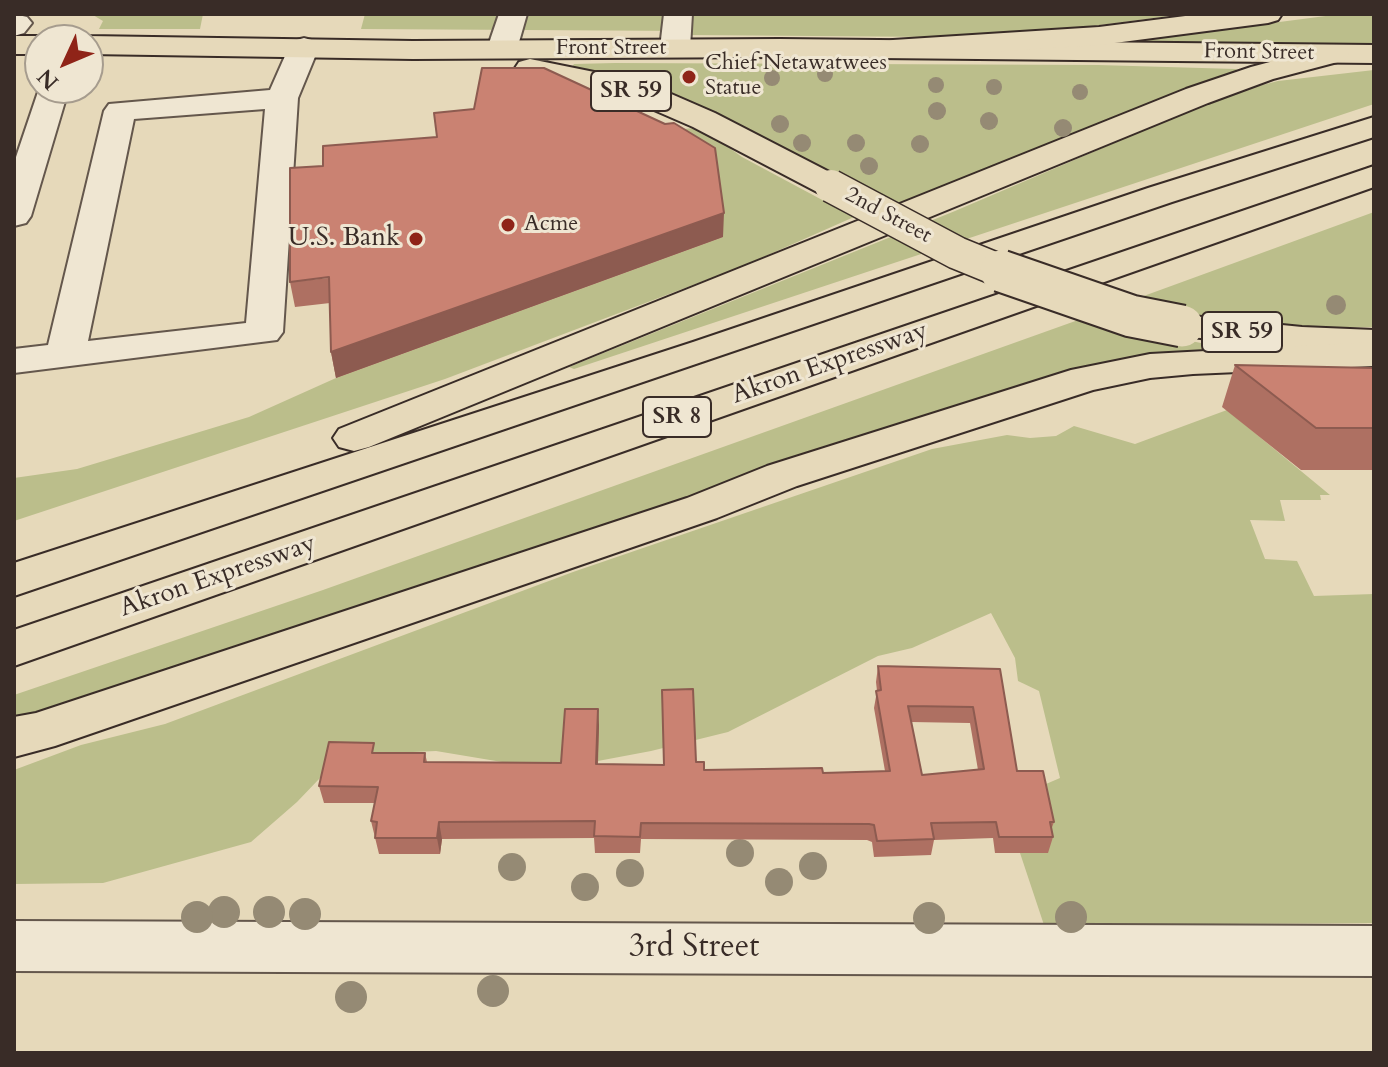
<!DOCTYPE html>
<html>
<head>
<meta charset="utf-8">
<style>
  body { margin:0 }
  #map { position:relative; width:1388px; height:1067px; overflow:hidden; background:#e6d9ba; font-family:Cardo,serif }
  canvas { display:block }
  .frame { position:absolute; inset:0; border:16px solid #392c27; pointer-events:none }
  .north { position:absolute; left:24px; top:24px; width:80px; height:80px; box-sizing:border-box; background:#efe6d2; border:2px solid #a69c8e; border-radius:50%; rotate:226deg; font-size:22px; font-weight:700; line-height:32px; text-align:center; color:#392c27 }
  .north::after { content:''; display:block; margin:auto; width:28px; height:36px; background:#8f2418; clip-path:polygon(50% 0,100% 100%,50% 72%,0 100%) }
</style>
</head>
<body>
<div id="map">
<canvas width="1388" height="1067"></canvas>
<div class="frame"></div>
<div class="north">N</div>
</div>
<script>
const ctx = document.querySelector('canvas').getContext('2d');
ctx.lineJoin = 'round';
function fill(path, color) { ctx.fillStyle = color; ctx.fill(path, 'evenodd'); }
const poly = rows => new Path2D(rows.map(r => 'M' + r).join(''));
function stroke(path, color, width, dash) { ctx.strokeStyle = color; ctx.lineWidth = width; ctx.lineCap = dash ? 'butt' : 'round'; ctx.setLineDash(dash || []); ctx.stroke(path); }
function write(font, color, halo, rows, align = 'center') {
  ctx.font = font + ' Cardo,serif'; ctx.lineWidth = 6; ctx.setLineDash([]); ctx.textBaseline = 'middle'; ctx.strokeStyle = halo; ctx.fillStyle = color; for (const [text, x, y, turn = 0] of rows) {
    ctx.save(); ctx.translate(x, y); ctx.rotate((+turn || 0) * Math.PI / 180); ctx.textAlign = isNaN(turn) ? turn : align; if (halo) ctx.strokeText(text, 0, 0); ctx.fillText(text, 0, 0); ctx.restore();
  }
}
const green = poly([
  [203,14,200,29,99,29,103,21,93,15],
  [365,14,1185,14,1038,33,936,37,691,35,691,31,361,29],
  [1341,14,1374,14,1374,44,1118,43],
  [615,63,1098,65,1236,69,1241,74,897,206,675,96,572,67,574,64],
  [1374,70,1374,104,574,369,569,367,955,211,1231,93,1278,81],
  [694,128,710,134,742,157,854,217,743,266,445,379,14,521,14,478,77,469,249,417,336,378,723,237,683,129],
  [1374,212,1374,327,1302,328,1237,323,1130,301],
  [1081,319,1216,346,1221,356,822,451,14,724,14,695,323,590],
  [1227,410,1330,495,1320,495,1321,500,1280,500,1285,521,1250,520,1265,559,1297,561,1314,596,1374,594,1374,923,1044,925,1020,853,1048,853,1039,787,1060,778,1039,691,1018,681,1015,658,991,613,912,648,878,656,728,732,651,751,550,770,436,751,342,755,297,802,251,842,103,883,14,884,14,770,81,745,165,724,573,572,932,449,1007,435,1030,438,1056,436,1074,426,1135,444]
]);
const minor = poly([
  [14,14,27,17,32,23,24,33,14,36,14,14],
  [499,14,527,14,517,49,513,55,502,58,491,55,487,49,499,14],
  [664,14,692,14,690,48,686,54,675,57,664,54,660,48,664,14],
  [304,38,315,41,319,47,298,98,283,332,277,340,14,373,14,349,48,345,104,111,109,104,270,90,289,47,293,41,304,38],
  [265,109,246,323,88,341,134,119,265,109],
  [40,86,69,88,31,216,26,223,14,226,14,163,40,86],
  [14,921,1374,926,1374,976,14,971,14,921]
]);
const major = poly([
  [14,36,40,36,51,40,40,40,40,54,14,54,14,36],
  [88,36,413,41,780,39,1374,45,1374,63,780,57,413,59,88,54,88,40,77,40,88,36],
  [530,59,609,75,669,93,715,113,843,179,848,186,843,193,831,196,819,193,693,127,647,107,602,92,519,74,515,68,519,62,530,59],
  [1182,315,1302,327,1374,330,1374,354,1302,351,1169,334,1163,326,1169,318,1182,315]
]);
const highway = poly([
  [1201,14,1282,14,1278,20,1268,23,1099,45,893,58,882,55,878,49,882,43,893,40,1099,27,1201,14],
  [1334,45,1345,48,1349,54,1345,60,1273,79,1208,103,369,447,354,451,339,447,333,438,339,429,1186,89,1251,67,1334,45],
  [1374,117,1374,137,1172,202,14,596,14,563,693,342,1148,188,1374,117],
  [1374,166,1374,187,14,666,14,630,1374,166],
  [1374,342,1374,366,1193,374,1150,378,1093,390,797,486,717,518,55,746,14,757,14,717,36,713,687,498,767,466,1071,370,1150,354,1374,342]
]);
const majorBridgeFar1 = poly([
  [831,186,957,253,1006,273]
]);
const majorBridge = poly([
  [1001,271,1131,316,1182,326]
]);
const trees = [
  [825,74,8],
  [772,78,8],
  [936,85,8],
  [994,87,8],
  [1080,92,8],
  [937,111,9],
  [989,121,9],
  [780,124,9],
  [1063,128,9],
  [802,143,9],
  [856,143,9],
  [920,144,9],
  [869,166,9],
  [1336,305,10],
  [740,853,14],
  [813,866,14],
  [512,867,14],
  [630,873,14],
  [779,882,14],
  [585,887,14],
  [224,912,16],
  [269,912,16],
  [305,914,16],
  [197,917,16],
  [1071,917,16],
  [929,918,16],
  [493,991,16],
  [351,997,16]
];
const wall = poly([
  [723,237,336,378,331,352,330,303,295,307,290,282],
  [1235,365,1374,368,1374,470,1301,470,1222,407],
  [878,666,1000,669,1017,771,1054,822,1051,830,1053,837,1048,853,995,853,993,838,934,840,931,855,874,857,872,842,867,840,641,839,640,853,595,853,594,838,442,839,440,854,379,854,371,821,375,803,324,803,319,786,377,753,425,753,427,762,561,763,599,725,598,764,664,765,696,762,704,770,823,773,885,771,874,708,877,691,876,682],
  [911,722,970,723,978,770,922,775]
]);
const shadedWall = poly([
  [724,213,723,237,336,378,331,352],
  [598,709,599,725,597,781,596,764],
  [439,822,442,839,440,854,437,838]
]);
const building = poly([
  [482,68,544,68,665,124,674,123,715,148,724,213,331,352,329,277,290,282,290,168,323,166,323,146,437,137,434,113,474,109,482,68],
  [1235,365,1374,368,1374,428,1316,428,1235,365],
  [878,666,1000,669,1017,771,1043,771,1054,822,1050,822,1053,837,999,837,996,822,931,823,934,839,877,841,874,825,869,824,641,823,640,837,594,836,595,821,439,822,437,838,375,838,377,822,371,821,378,787,319,786,329,742,374,743,372,753,425,753,424,762,561,763,565,709,598,709,596,764,664,765,662,690,693,689,696,762,704,762,704,770,822,768,823,773,890,771,876,691,881,690,878,666],
  [908,706,973,707,984,769,922,775,908,706]
]);
const markers = [
  [689,77,8,"#8f2418"],
  [508,225,8,"#8f2418"],
  [416,239,8,"#8f2418"]
];
const farStreetnames = [
  ["Front Street",611,49],
  ["Front Street",1259,53,1],
  ["2nd Street",888,216,28]
];
const farPoinames = [
  ["Chief Netawatwees",705,64],
  ["Statue",705,89],
  ["Acme",524,225]
];
const shields = [
  [631,91,80],
  [1242,332,80],
  [677,417,68]
];
const shieldNames = [
  ["SR 59",631,91],
  ["SR 59",1242,332],
  ["SR 8",677,417]
];
const poiNames = [
  ["U.S. Bank",400,239]
];
const streetNames = [
  ["Akron Expressway",830,364,-19],
  ["Akron Expressway",218,577,-19]
];
const nearStreetnames = [
  ["3rd Street",694,949]
];
fill(green, '#bbbe8b');
stroke(minor, '#64574c', 4);
stroke(major, '#392c27', 4);
stroke(highway, '#392c27', 4);
fill(minor, '#efe6d2');
fill(major, '#e6d9ba');
fill(highway, '#e6d9ba');
stroke(majorBridgeFar1, '#392c27', 35, []);
stroke(majorBridge, '#392c27', 45, []);
stroke(majorBridgeFar1, '#e6d9ba', 32);
stroke(majorBridge, '#e6d9ba', 41);
ctx.fillStyle = '#958a74';
for (const [x, y, r] of trees) { ctx.beginPath(); ctx.arc(x, y, r, 0, 2 * Math.PI); ctx.fill(); }
fill(wall, '#ae7062');
fill(shadedWall, '#8d5b50');
fill(building, '#ca8272');
stroke(building, '#8d5b50', 2);
for (const [x, y, r, color] of markers) { const dot = new Path2D(); dot.arc(x, y, r, 0, 2 * Math.PI); ctx.fillStyle = color; ctx.fill(dot); stroke(dot, '#efe6d2', 3); }
write('22px', '#392c27', '#efe6d2', farStreetnames);
write('22px', '#392c27', '#efe6d2', farPoinames, 'left');
for (const [x, y, w] of shields) { const box = new Path2D(); box.roundRect(x - w / 2, y - 20, w, 40, 6); ctx.fillStyle = '#efe6d2'; ctx.fill(box); stroke(box, '#392c27', 2); }
write('bold 24px', '#392c27', null, shieldNames);
write('26px', '#392c27', '#efe6d2', poiNames, 'right');
write('26px', '#392c27', '#efe6d2', streetNames);
write('32px', '#392c27', '#efe6d2', nearStreetnames);
</script>
</body>
</html>
